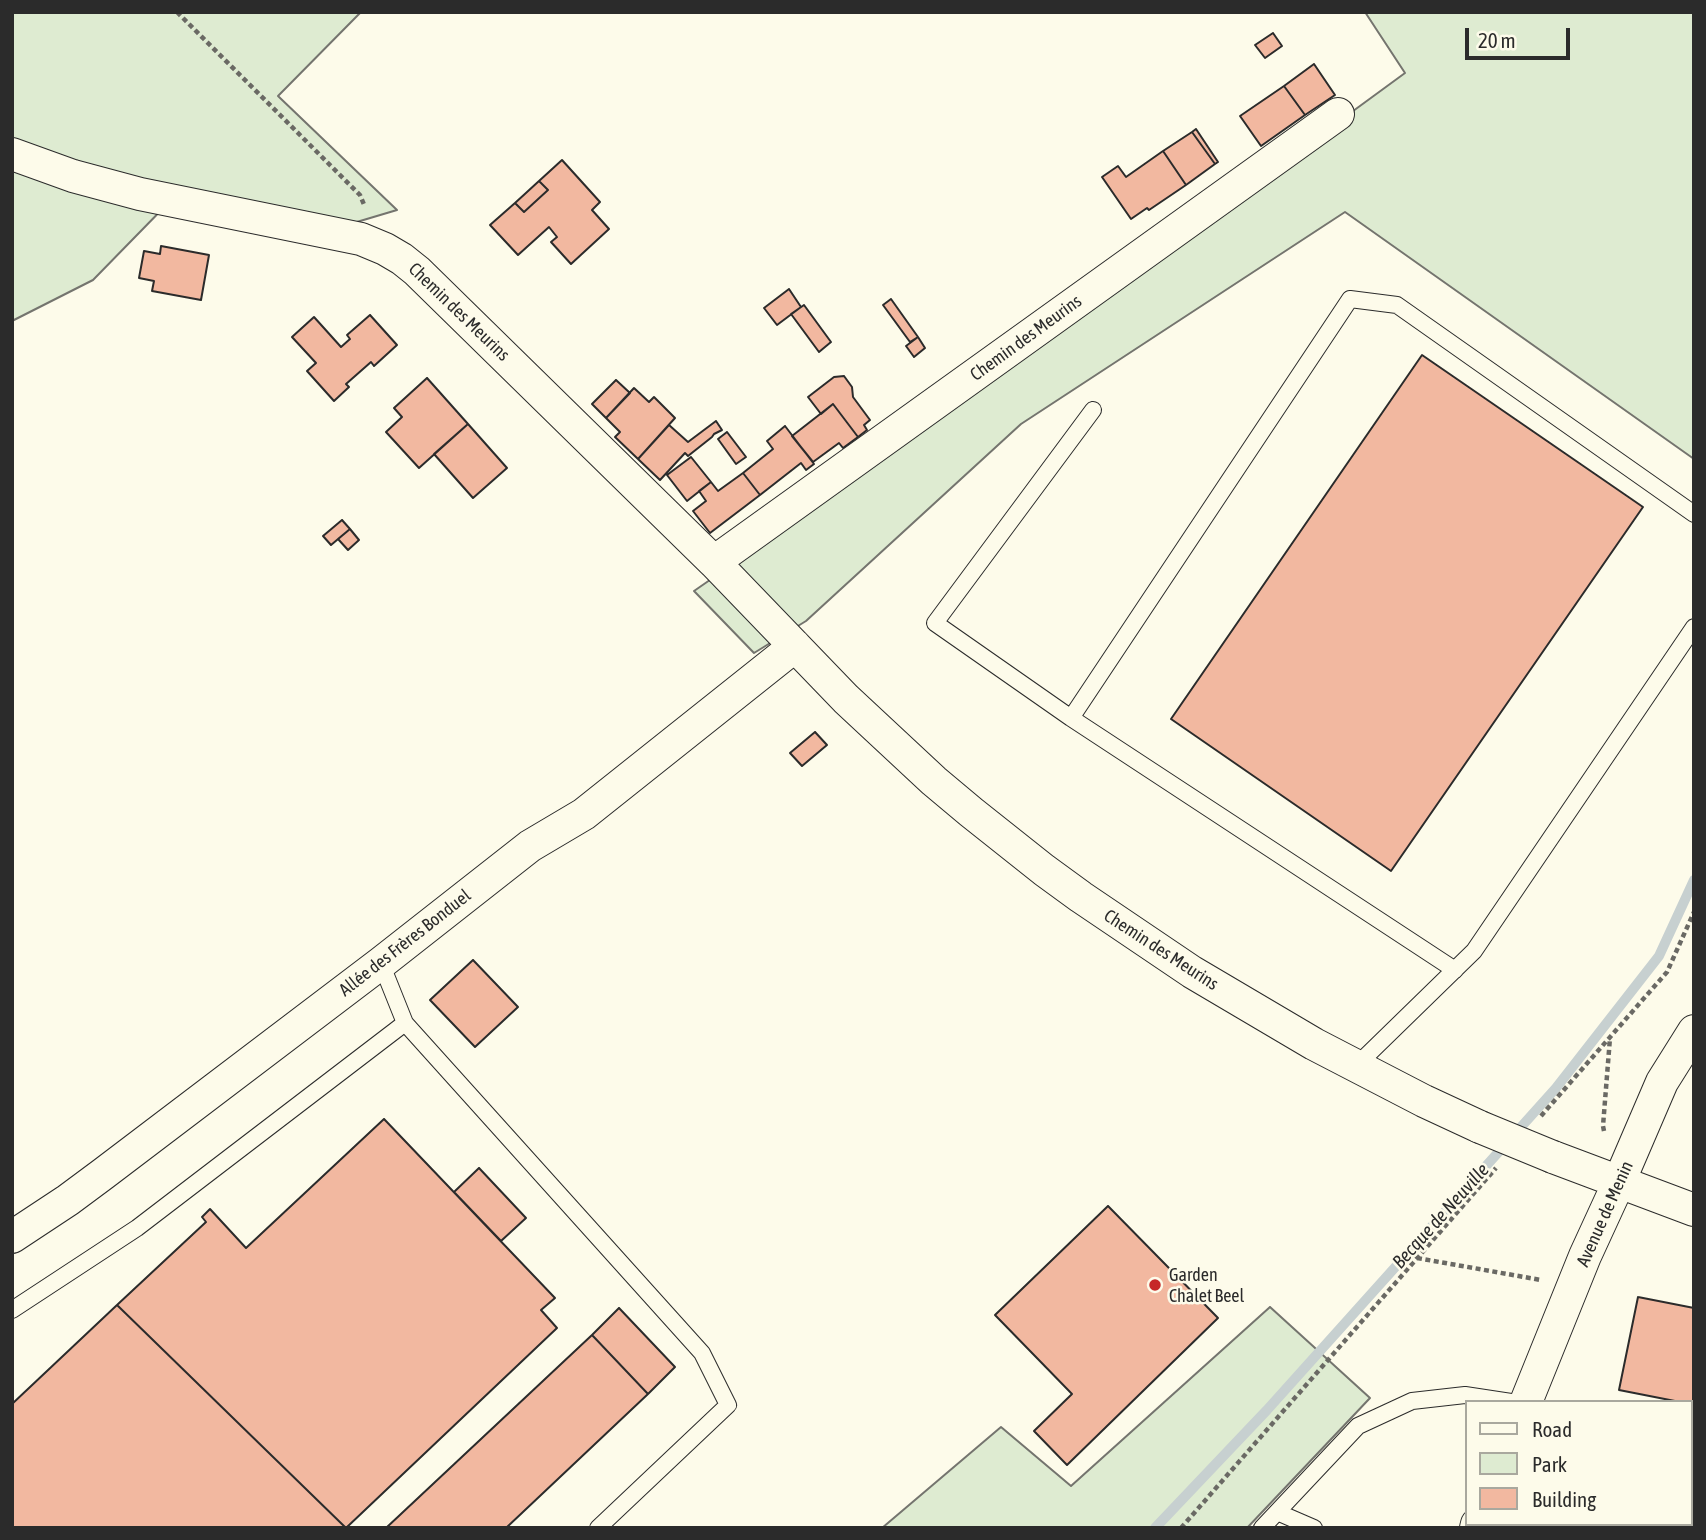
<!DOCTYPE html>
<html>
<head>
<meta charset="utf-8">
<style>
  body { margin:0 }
  #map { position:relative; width:1706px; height:1540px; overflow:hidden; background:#fdfbea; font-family:"Asap Condensed",sans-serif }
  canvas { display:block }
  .frame { position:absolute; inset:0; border:14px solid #2b2b2b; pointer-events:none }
  .legend { position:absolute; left:1465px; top:1400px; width:228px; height:126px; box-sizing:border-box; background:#fdfbea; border:2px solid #a9a89e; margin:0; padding:9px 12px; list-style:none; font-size:21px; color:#2b2b2b }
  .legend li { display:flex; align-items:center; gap:14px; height:35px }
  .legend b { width:35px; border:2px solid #a9a89e }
  .scale { position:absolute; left:1465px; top:28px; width:105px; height:32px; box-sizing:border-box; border:4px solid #2b2b2b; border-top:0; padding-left:9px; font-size:21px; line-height:24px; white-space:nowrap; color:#2b2b2b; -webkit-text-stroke:5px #fdfbea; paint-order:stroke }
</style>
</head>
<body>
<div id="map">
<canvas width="1706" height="1540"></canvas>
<div class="frame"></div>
<ul class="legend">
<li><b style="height:9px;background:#fdfbea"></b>Road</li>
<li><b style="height:19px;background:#deebd1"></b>Park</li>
<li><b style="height:19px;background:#f2b8a0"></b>Building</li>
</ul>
<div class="scale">20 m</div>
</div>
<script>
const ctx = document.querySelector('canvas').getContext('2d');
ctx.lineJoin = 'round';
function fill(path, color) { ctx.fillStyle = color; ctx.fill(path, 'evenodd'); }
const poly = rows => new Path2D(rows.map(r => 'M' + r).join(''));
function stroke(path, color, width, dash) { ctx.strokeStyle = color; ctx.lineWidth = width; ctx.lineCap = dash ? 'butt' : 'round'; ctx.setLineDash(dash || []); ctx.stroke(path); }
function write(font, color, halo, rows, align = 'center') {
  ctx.font = font + ' "Asap Condensed",sans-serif'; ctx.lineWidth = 5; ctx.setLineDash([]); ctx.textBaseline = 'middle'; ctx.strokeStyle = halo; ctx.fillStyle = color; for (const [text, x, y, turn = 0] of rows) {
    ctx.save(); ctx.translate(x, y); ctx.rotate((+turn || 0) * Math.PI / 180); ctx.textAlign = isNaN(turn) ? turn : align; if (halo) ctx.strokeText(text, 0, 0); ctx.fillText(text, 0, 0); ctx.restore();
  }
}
const green = poly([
  [12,12,361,12,278,96,397,210,350,224,178,193,93,280,12,321,12,12],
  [1365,12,1694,12,1694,459,1345,212,1021,424,806,621,754,653,694,591,756,548,1405,73,1365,12],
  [1270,1307,1370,1398,1247,1528,882,1528,1001,1427,1071,1486,1270,1307]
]);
const stream = poly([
  [1155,1528,1267,1410,1556,1088,1659,956,1694,880]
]);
const building = poly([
  [1273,33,1282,46,1265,58,1255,45,1273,33],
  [1314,64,1335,95,1305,115,1284,86,1314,64],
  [1284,86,1305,115,1261,146,1240,116,1284,86],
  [1196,129,1218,162,1215,164,1192,132,1196,129],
  [1192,132,1215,164,1186,185,1163,151,1192,132],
  [1163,151,1186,185,1149,210,1147,208,1131,219,1102,177,1118,166,1126,177,1163,151],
  [562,160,600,202,592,210,609,229,571,264,551,242,557,237,549,227,518,255,490,225,515,203,524,212,548,190,539,181,562,160],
  [539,181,548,190,524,212,515,203,539,181],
  [161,246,209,255,201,300,152,291,154,281,139,278,144,251,160,254,161,246],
  [789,289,801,307,777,325,764,308,789,289],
  [891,299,918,337,910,342,883,305,891,299],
  [804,305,831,342,819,352,791,314,804,305],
  [370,315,397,345,374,366,371,362,346,384,349,387,334,401,307,371,316,363,292,337,314,317,341,347,350,339,347,335,370,315],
  [918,337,925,348,914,357,906,346,918,337],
  [1422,355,1643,507,1391,871,1171,719,1422,355],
  [844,376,852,387,853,397,870,420,864,425,867,430,858,437,833,404,821,414,808,397,834,377,844,376],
  [427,378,468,424,419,468,386,432,402,417,394,408,427,378],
  [616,380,630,393,606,418,592,404,616,380],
  [634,388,649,402,654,397,675,418,638,459,615,437,620,432,606,418,634,388],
  [833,404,858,437,843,448,839,443,813,462,792,436,833,404],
  [716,421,722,430,714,434,712,437,688,456,685,453,660,480,638,459,669,425,688,442,716,421],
  [468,424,507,468,473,498,434,454,468,424],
  [785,426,814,464,806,470,801,463,760,495,743,473,773,449,767,441,785,426],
  [727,432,746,457,736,464,718,439,727,432],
  [691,457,711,482,687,501,667,475,691,457],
  [743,473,760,495,710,533,693,511,706,501,699,491,711,482,718,491,743,473],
  [342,520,350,529,331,545,323,536,342,520],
  [350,529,359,540,348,550,338,539,350,529],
  [815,732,827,745,802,766,790,753,815,732],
  [473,960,518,1007,475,1047,430,1000,473,960],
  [384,1119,555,1298,541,1310,557,1328,346,1528,117,1305,206,1222,202,1217,210,1209,246,1248,384,1119],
  [479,1168,526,1218,501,1241,454,1192,479,1168],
  [1108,1206,1218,1318,1067,1465,1034,1431,1072,1394,995,1315,1108,1206],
  [1638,1297,1694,1308,1694,1528,1591,1528,1591,1524,1690,1524,1690,1402,1680,1402,1619,1390,1638,1297],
  [117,1305,346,1528,12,1528,12,1404,117,1305],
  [619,1308,675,1367,648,1394,592,1335,619,1308],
  [592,1335,648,1394,506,1528,386,1528,592,1335]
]);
const path = poly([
  [177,12,360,195,365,207],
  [1541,1116,1667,972,1694,912],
  [1604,1131,1603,1126,1610,1038],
  [1417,1258,1541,1280],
  [1181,1528,1496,1168]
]);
const service = poly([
  [1093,410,935,623,1071,718,1455,970],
  [1071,718,1350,299,1397,305,1694,514],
  [381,963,405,1023,702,1353,728,1405,598,1528],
  [1356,1066,1474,951,1694,627],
  [12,1310,137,1228,405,1023],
  [1277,1512,1314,1528],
  [1262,1528,1358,1426,1412,1401,1465,1395,1511,1402]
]);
const minor = poly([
  [12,154,73,176,140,194,361,239,385,249,402,259,417,271,714,562,846,699,934,781,971,812,1044,870,1081,897,1192,972,1314,1044,1424,1101,1480,1127],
  [714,562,1338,114],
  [1553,1157,1694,1210],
  [12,1237,68,1200,103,1174,381,963,530,846,584,814,795,646],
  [1526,1402,1585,1256,1619,1182,1662,1082,1694,1031],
  [1476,1528,1477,1524]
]);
const minorBridge = poly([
  [1480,1127,1553,1157]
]);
const markers = [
  [1155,1285,7,"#c62828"]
];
const streetNames = [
  ["Chemin des Meurins",459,312,44],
  ["Chemin des Meurins",1026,338,-36],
  ["Allée des Frères Bonduel",405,943,-38],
  ["Chemin des Meurins",1161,950,33],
  ["Avenue de Menin",1605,1214,-66]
];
const poiNames = [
  ["Garden",1169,1275],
  ["Chalet Beel",1169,1296]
];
const waterNames = [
  ["Becque de Neuville",1441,1216,-48]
];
fill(green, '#deebd1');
stroke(green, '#74746e', 2);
stroke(stream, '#c7d0d0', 10);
fill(building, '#f2b8a0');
stroke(building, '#2b2b2b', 2);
stroke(service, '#2b2b2b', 18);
stroke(minor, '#2b2b2b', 34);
stroke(path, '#6a6964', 4.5, [5, 3.5]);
stroke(service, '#fdfbea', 16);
stroke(minor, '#fdfbea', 32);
stroke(minorBridge, '#2b2b2b', 34, []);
stroke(minorBridge, '#fdfbea', 32);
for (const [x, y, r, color] of markers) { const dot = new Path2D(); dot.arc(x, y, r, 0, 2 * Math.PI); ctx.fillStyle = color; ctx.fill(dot); stroke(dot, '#fdfbea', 2.5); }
write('18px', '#2b2b2b', '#fdfbea', streetNames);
write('18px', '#2b2b2b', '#fdfbea', poiNames, 'left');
write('italic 19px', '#2b2b2b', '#fdfbea', waterNames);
</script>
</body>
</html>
